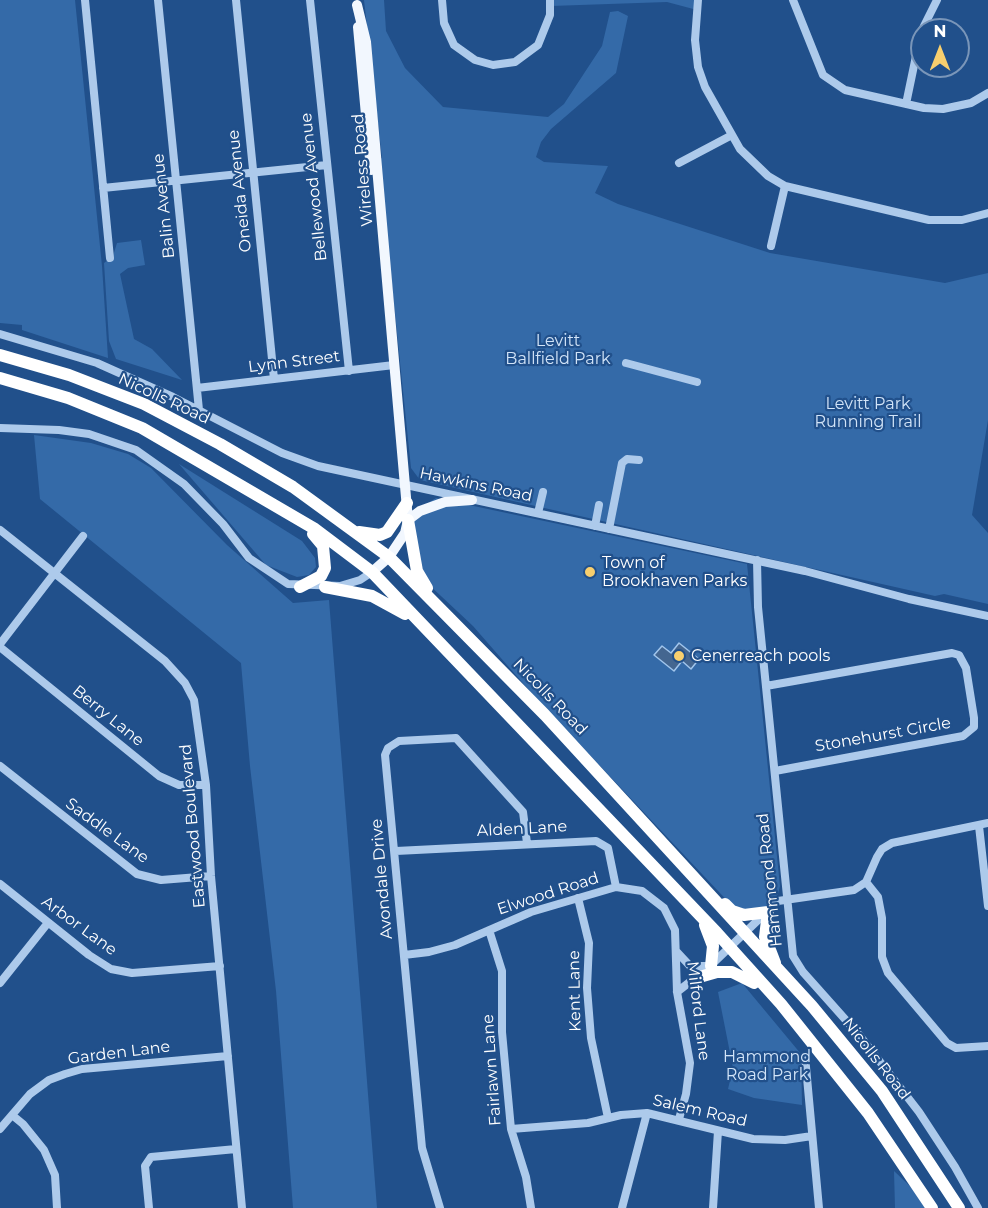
<!DOCTYPE html>
<html>
<head>
<meta charset="utf-8">
<style>
  body { margin:0 }
  #map { position:relative; width:988px; height:1208px; overflow:hidden; background:#21508b; font-family:Montserrat,sans-serif }
  canvas { display:block }
  .north { position:absolute; left:910px; top:18px; width:60px; height:60px; box-sizing:border-box; background:#21508b; border:2px solid #7a96b9; border-radius:50%; rotate:0deg; font-size:16px; font-weight:700; line-height:24px; text-align:center; color:#fff }
  .north::after { content:''; display:block; margin:auto; width:21px; height:27px; background:#f8cf6e; clip-path:polygon(50% 0,100% 100%,50% 72%,0 100%) }
</style>
</head>
<body>
<div id="map">
<canvas width="988" height="1208"></canvas>
<div class="north">N</div>
</div>
<script>
const ctx = document.querySelector('canvas').getContext('2d');
ctx.lineJoin = 'round';
function fill(path, color) { ctx.fillStyle = color; ctx.fill(path, 'evenodd'); }
const poly = rows => new Path2D(rows.map(r => 'M' + r).join(''));
function stroke(path, color, width, dash) { ctx.strokeStyle = color; ctx.lineWidth = width; ctx.lineCap = dash ? 'butt' : 'round'; ctx.setLineDash(dash || []); ctx.stroke(path); }
function write(font, color, halo, rows, align = 'center') {
  ctx.font = font + ' Montserrat,sans-serif'; ctx.lineWidth = 4.5; ctx.setLineDash([]); ctx.textBaseline = 'middle'; ctx.strokeStyle = halo; ctx.fillStyle = color; for (const [text, x, y, turn = 0] of rows) {
    ctx.save(); ctx.translate(x, y); ctx.rotate((+turn || 0) * Math.PI / 180); ctx.textAlign = isNaN(turn) ? turn : align; if (halo) ctx.strokeText(text, 0, 0); ctx.fillText(text, 0, 0); ctx.restore();
  }
}
const green = poly([
  [0,0,75,0,102,266,108,358,22,330,22,325,0,323],
  [364,0,384,0,386,31,405,68,443,107,548,117,564,104,602,46,610,12,618,11,628,16,616,73,551,129,541,142,536,157,544,162,608,166,595,193,599,195,618,204,770,253,945,283,988,273,988,420,972,515,988,533,988,604,944,594,935,596,420,480,411,468,379,159,382,158],
  [550,0,698,0,697,10,667,2,551,6],
  [141,240,145,265,128,268,120,274,134,339,152,349,182,380,116,359,109,341,104,263,113,256,117,243],
  [34,435,91,443,128,454,151,468,227,545,293,603,329,600,377,1208,293,1208,276,991,250,766,241,663,40,499],
  [179,464,302,541,315,558,316,567,309,575,297,577,266,565],
  [436,498,747,564,780,886,778,894,767,906,760,910,736,910,534,696,473,626,426,582,413,543,414,516,420,508],
  [742,983,801,1054,802,1105,754,1098,728,1089,733,1068,718,992],
  [894,1171,912,1188,925,1208,895,1208]
]);
const water = poly([
  [679,643,699,659,691,669,682,661,674,671,654,655,662,646,671,653,679,643]
]);
const minor = poly([
  [85,0,110,258],
  [158,0,199,410],
  [236,0,274,379],
  [310,0,349,371],
  [442,0,444,23,454,45,475,60,493,65,515,62,538,45,550,15,550,0],
  [698,0,695,40,698,67,705,87,740,149,768,176,785,186,929,220,962,220,988,213],
  [793,0,823,75,845,90,924,108,943,109,971,103,988,93],
  [906,104,921,32,937,0],
  [679,163,732,135],
  [103,188,327,165],
  [771,246,785,186],
  [0,334,97,363,173,397,282,453,318,466,805,571,909,599,988,616],
  [626,363,697,382],
  [197,388,394,365],
  [0,428,59,430,89,434,136,450,184,484,223,524,249,558,288,584,340,586,360,580,372,572],
  [538,513,543,492],
  [595,526,599,505],
  [609,529,622,463,627,459,639,460],
  [0,530,165,661,185,683,194,700,206,785,211,876,242,1208],
  [757,560,758,607,793,956,803,972,860,1036,919,1112,955,1167,978,1208],
  [0,644,83,536],
  [0,647,159,776,179,785,206,785],
  [766,686,952,653,959,655,966,668,974,718,974,727,963,736,775,771],
  [0,766,137,874,161,880,211,876],
  [979,826,988,906],
  [396,851,596,841,608,848,616,887],
  [866,882,878,897,882,918,882,957,888,973,947,1043,956,1048,988,1046],
  [0,884,89,955,111,969,132,973,220,966],
  [578,898,589,943,587,988,591,1038,608,1118],
  [489,930,502,971,502,1032,511,1129,526,1177,531,1208],
  [676,951,690,966,711,966],
  [404,955,429,952,455,945,531,912,616,887,642,891,664,908,675,930,677,992,690,1063,686,1094,679,1119],
  [710,966,778,901,854,890,866,882,877,857,882,849,892,843,988,823],
  [0,983,47,924],
  [677,992,700,974],
  [805,1056,819,1208],
  [12,1115,23,1124,44,1150,55,1175,57,1208],
  [0,1129,30,1094,49,1080,65,1074,82,1069,228,1056],
  [511,1129,588,1123,621,1115,647,1113,753,1139,785,1140,812,1136],
  [149,1208,145,1166,151,1157,236,1149],
  [440,1208,422,1148,385,755,388,748,399,741,456,738,523,812,527,843],
  [622,1208,647,1113],
  [713,1208,718,1131]
]);
const major = poly([
  [357,5,366,42,408,520,405,533,389,557,372,572],
  [358,27,371,170],
  [408,520,420,511,445,502,472,500]
]);
const highway = poly([
  [0,355,69,375,144,404,220,444,293,487,389,557,545,715,812,1006,882,1091,959,1208],
  [0,378,68,398,142,428,315,529,372,572,717,933,781,1004,868,1113,932,1208],
  [408,520,417,571,427,588],
  [359,532,380,535,387,532,407,503],
  [300,587,321,576,325,568,323,546,313,534],
  [325,587,372,596,405,614],
  [725,904,732,911,744,915,768,912,765,937,775,963],
  [705,925,713,946,711,966],
  [696,978,717,972,732,972,754,983]
]);
const markers = [
  [590,572,6,"#f8cf6e"],
  [679,656,6,"#f8cf6e"]
];
const streetNames = [
  ["Wireless Road",363,170,-95],
  ["Bellewood Avenue",314,187,-96],
  ["Oneida Avenue",240,191,-96],
  ["Balin Avenue",164,206,-96],
  ["Lynn Street",294,362,-7],
  ["Nicolls Road",164,399,25],
  ["Hawkins Road",476,485,12],
  ["Nicolls Road",550,697,46],
  ["Berry Lane",108,716,39],
  ["Stonehurst Circle",883,735,-10],
  ["Eastwood Boulevard",193,826,-95],
  ["Alden Lane",522,829,-3],
  ["Saddle Lane",107,831,36],
  ["Avondale Drive",382,879,-95],
  ["Hammond Road",770,880,-96],
  ["Elwood Road",548,894,-18],
  ["Arbor Lane",79,926,36],
  ["Kent Lane",575,991,-91],
  ["Milford Lane",698,1011,83],
  ["Garden Lane",119,1053,-7],
  ["Nicolls Road",876,1059,52],
  ["Fairlawn Lane",492,1070,-94],
  ["Salem Road",700,1111,13]
];
const parkNames = [
  ["Levitt",558,341],
  ["Ballfield Park",558,359],
  ["Levitt Park",868,404],
  ["Running Trail",868,422],
  ["Hammond",767,1057],
  ["Road Park",767,1075]
];
const poiNames = [
  ["Town of",602,563],
  ["Brookhaven Parks",602,581],
  ["Cenerreach pools",691,656]
];
fill(green, '#346aa8');
fill(water, '#446690');
stroke(water, '#a1c5ec', 1.5);
stroke(minor, '#adcaeb', 8);
stroke(major, '#f2f7fe', 10);
stroke(highway, '#fff', 12);
for (const [x, y, r, color] of markers) { const dot = new Path2D(); dot.arc(x, y, r, 0, 2 * Math.PI); ctx.fillStyle = color; ctx.fill(dot); stroke(dot, '#21508b', 2); }
write('16px', '#fff', '#21508b', streetNames);
write('16px', '#d2e4f8', '#21508b', parkNames);
write('16px', '#fff', '#21508b', poiNames, 'left');
</script>
</body>
</html>
